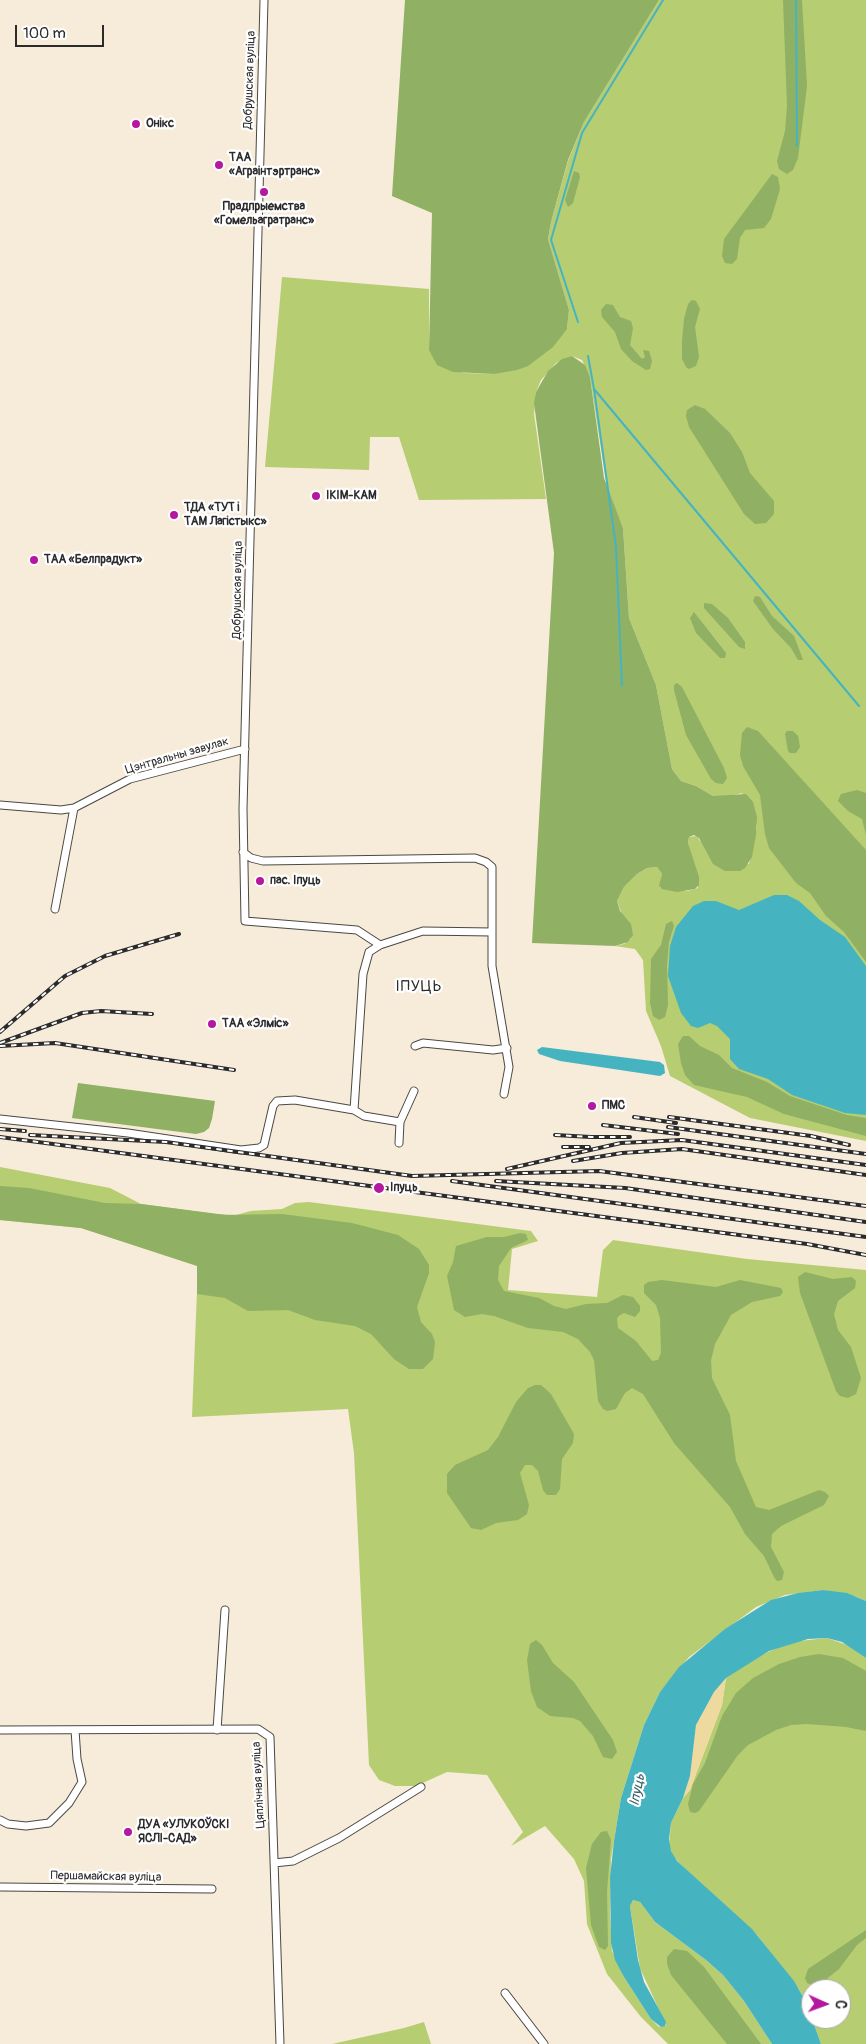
<!DOCTYPE html>
<html>
<head>
<meta charset="utf-8">
<style>
  body { margin:0 }
  #map { position:relative; width:866px; height:2044px; overflow:hidden; background:#f7ebd9; font-family:Pangolin,sans-serif }
  canvas { display:block }
  .north { position:absolute; left:801px; top:1979px; width:50px; height:50px; box-sizing:border-box; background:#fff; border:1px solid #aaa; border-radius:50%; rotate:92deg; font-size:14px; font-weight:700; line-height:20px; text-align:center; color:#2b2b2b }
  .north::after { content:''; display:block; margin:auto; width:18px; height:22px; background:#b5179e; clip-path:polygon(50% 0,100% 100%,50% 72%,0 100%) }
  .scale { position:absolute; left:15px; top:25px; width:89px; height:22px; box-sizing:border-box; border:2px solid #2b2b2b; border-top:0; padding-left:6px; font-size:15px; line-height:18px; white-space:nowrap; color:#2b2b2b; -webkit-text-stroke:4px #fff; paint-order:stroke }
</style>
</head>
<body>
<div id="map">
<canvas width="866" height="2044"></canvas>
<div class="north">С</div>
<div class="scale">100 m</div>
</div>
<script>
const ctx = document.querySelector('canvas').getContext('2d');
ctx.lineJoin = 'round';
function fill(path, color) { ctx.fillStyle = color; ctx.fill(path, 'evenodd'); }
const poly = rows => new Path2D(rows.map(r => 'M' + r).join(''));
function stroke(path, color, width, dash) { ctx.strokeStyle = color; ctx.lineWidth = width; ctx.lineCap = dash ? 'butt' : 'round'; ctx.setLineDash(dash || []); ctx.stroke(path); }
function write(font, color, halo, rows, align = 'center') {
  ctx.font = font + ' Pangolin,sans-serif'; ctx.lineWidth = 4.5; ctx.setLineDash([]); ctx.textBaseline = 'middle'; ctx.strokeStyle = halo; ctx.fillStyle = color; for (const [text, x, y, turn = 0] of rows) {
    ctx.save(); ctx.translate(x, y); ctx.rotate((+turn || 0) * Math.PI / 180); ctx.textAlign = isNaN(turn) ? turn : align; if (halo) ctx.strokeText(text, 0, 0); ctx.fillText(text, 0, 0); ctx.restore();
  }
}
const green = poly([
  [659,0,866,0,866,1141,750,1118,670,1076,661,1046,646,1011,643,960,635,949,615,946,624,944,631,939,617,901,624,887,637,874,647,868,657,867,662,874,660,888,687,891,695,889,698,888,688,843,689,837,697,836,700,841,749,864,757,826,742,793,726,797,713,796,696,786,681,781,672,769,656,685,629,618,623,528,607,488,590,377,582,360,572,356,556,363,541,380,536,392,534,414,546,499,419,500,399,437,370,437,369,470,265,467,282,277,429,289,429,350,463,373,494,374,567,329,569,310,548,239,551,222,568,161,584,122],
  [0,1167,110,1188,141,1204,215,1214,236,1215,251,1211,282,1209,295,1203,309,1202,531,1231,538,1241,512,1249,508,1290,597,1297,603,1250,613,1240,747,1259,866,1270,866,1601,857,1597,823,1590,785,1595,756,1607,689,1657,660,1692,644,1725,621,1798,611,1859,610,1914,612,1951,624,1977,651,2019,659,2027,666,2025,640,1968,630,1906,633,1900,640,1902,655,1922,706,1960,723,1975,744,2001,772,2044,668,2044,641,2017,607,1974,587,1924,584,1881,574,1859,545,1826,511,1846,523,1832,487,1775,447,1772,416,1786,395,1786,379,1780,369,1765,354,1453,348,1409,192,1417,198,1266,81,1228,0,1220],
  [827,1638,850,1646,866,1658,866,2044,821,2044,812,2019,841,2019,841,1989,811,1989,811,2015,800,1991,757,1935,682,1866,673,1856,669,1846,671,1823,683,1798,690,1790,722,1705,726,1678,753,1659,779,1647,799,1641],
  [424,2022,431,2044,332,2044,404,2028]
]);
const forest = poly([
  [405,0,659,0,584,122,568,160,551,222,548,239,569,310,567,329,553,347,528,366,517,370,494,374,453,372,437,365,429,350,432,213,392,196],
  [783,0,802,0,807,86,798,158,793,170,787,174,779,169,777,161,785,131,787,106],
  [574,171,579,173,580,177,573,203,568,207,565,200],
  [772,174,778,177,780,189,771,219,764,228,745,230,740,238,737,259,732,264,725,263,722,256,724,239],
  [692,300,696,301,700,309,695,327,699,357,696,366,689,369,686,367,682,359,682,341,684,319,688,304],
  [606,304,613,305,620,317,631,321,633,328,630,345,642,359,645,357,643,350,649,351,652,361,650,369,646,370,632,361,621,349,615,332,602,317,601,310],
  [572,356,585,365,590,377,604,478,623,528,629,618,656,685,672,769,681,781,696,786,713,796,746,794,753,802,757,817,756,835,752,857,745,868,740,871,725,871,713,864,699,838,694,835,689,837,688,843,699,877,699,885,695,889,677,892,662,889,659,886,662,874,657,867,647,868,637,874,624,887,617,901,620,911,631,924,633,935,628,942,615,946,532,943,554,553,534,403,536,392,548,371,562,359],
  [695,405,705,409,730,433,742,452,750,473,774,501,774,514,766,523,755,524,744,514,689,427,686,416,687,410],
  [755,596,760,597,772,616,794,636,803,660,798,660,791,648,773,629,753,601],
  [704,603,712,604,728,618,745,642,745,649,739,647,704,608],
  [694,612,726,653,725,658,720,658,696,633,690,618],
  [677,683,682,687,724,768,727,778,723,784,716,783,711,779,686,735,674,690,674,685],
  [747,727,758,731,866,850,866,962,844,932,826,916,810,893,796,883,769,848,765,834,760,795,743,766,740,755,742,733],
  [787,731,793,731,798,736,800,747,796,753,790,753,788,751,785,734],
  [857,790,866,793,866,835,862,819,848,811,838,801,841,794],
  [672,921,674,926,669,942,667,965,668,1005,665,1017,659,1020,653,1016,650,1003,651,959,661,945,666,924],
  [683,1036,689,1036,700,1046,719,1055,732,1068,767,1082,790,1096,847,1115,866,1118,866,1136,784,1114,747,1097,694,1085,685,1075,681,1063,678,1044],
  [78,1083,215,1101,212,1119,209,1128,204,1132,196,1134,72,1118],
  [0,1186,29,1188,105,1203,141,1204,226,1215,282,1214,352,1223,398,1235,419,1249,429,1265,429,1273,417,1307,421,1322,432,1334,435,1342,433,1359,423,1369,409,1369,394,1359,371,1334,355,1326,315,1320,288,1310,248,1311,225,1298,197,1294,197,1266,81,1228,0,1220],
  [520,1233,526,1234,528,1240,511,1248,499,1266,498,1280,504,1291,539,1298,554,1306,566,1309,586,1304,607,1303,623,1295,633,1297,640,1306,640,1311,635,1317,624,1313,620,1315,617,1318,618,1328,636,1341,652,1361,658,1360,661,1353,660,1318,656,1305,644,1293,644,1285,648,1282,662,1280,716,1287,740,1280,781,1288,783,1292,780,1296,752,1302,731,1315,715,1344,711,1360,712,1378,730,1415,736,1461,756,1507,769,1510,819,1490,825,1492,829,1496,824,1505,781,1526,772,1534,771,1547,784,1572,782,1580,777,1581,774,1577,764,1556,745,1534,730,1507,674,1443,643,1394,632,1388,625,1393,616,1409,607,1411,603,1409,598,1401,594,1360,590,1352,578,1339,563,1332,528,1328,494,1316,482,1314,465,1317,454,1310,447,1276,453,1262,456,1246,487,1237,504,1237],
  [805,1272,833,1279,852,1277,856,1281,855,1288,838,1301,834,1314,838,1330,851,1347,861,1378,856,1394,848,1398,840,1396,836,1391,800,1293,798,1277],
  [535,1385,541,1385,551,1394,574,1434,573,1443,562,1459,560,1489,556,1495,547,1495,543,1490,538,1471,532,1465,525,1465,520,1473,529,1505,527,1514,518,1520,496,1523,481,1530,471,1528,447,1493,447,1474,455,1465,488,1450,498,1437,516,1402,528,1388],
  [536,1640,542,1645,553,1663,574,1682,613,1740,617,1752,612,1759,603,1757,593,1736,580,1721,573,1718,550,1716,537,1707,531,1691,527,1660,530,1644],
  [819,1654,843,1658,866,1671,866,1731,846,1727,807,1724,791,1725,776,1730,748,1745,738,1755,699,1811,695,1813,690,1812,688,1804,693,1784,705,1763,722,1716,736,1693,753,1678,779,1664,800,1657],
  [607,1831,611,1840,607,1892,608,1946,605,1950,599,1947,591,1925,586,1868,592,1844,601,1832],
  [866,1930,866,1938,857,1945,839,1969,819,1985,815,1986,807,1983,805,1978,808,1969],
  [674,1949,687,1951,704,1967,761,2044,727,2044,671,1975,667,1964,667,1957]
]);
const sand = poly([
  [726,1678,722,1705,690,1790,683,1798,690,1776,696,1725,714,1692]
]);
const water = poly([
  [774,895,787,895,799,901,820,920,845,937,866,966,866,1115,845,1113,792,1095,768,1079,739,1069,730,1059,730,1039,717,1026,710,1023,698,1028,691,1026,681,1013,668,976,670,946,676,927,693,906,704,901,716,901,739,910],
  [542,1047,660,1062,664,1065,665,1073,660,1076,560,1061,539,1054,537,1050],
  [823,1590,847,1593,866,1601,866,1658,842,1642,827,1638,808,1639,769,1651,726,1678,714,1692,696,1725,690,1776,683,1798,671,1823,669,1839,671,1851,677,1861,752,1929,794,1981,806,2002,821,2044,772,2044,744,2001,723,1975,706,1960,655,1922,640,1902,633,1900,630,1906,638,1960,644,1982,666,2022,665,2026,661,2027,651,2019,624,1977,615,1960,611,1943,610,1877,614,1841,621,1798,644,1725,660,1692,679,1667,725,1629,771,1600,798,1593]
]);
const stream = poly([
  [796,0,797,146],
  [578,322,551,240,582,133,663,0],
  [588,356,594,389,616,547,622,686],
  [594,389,859,706]
]);
const minor = poly([
  [264,0,243,809,245,921,357,930,380,945],
  [0,805,61,810,74,808,130,779,245,749],
  [243,852,251,858,263,861,475,858,486,862,492,867,492,932,423,931,380,945,369,952,363,974,354,1110],
  [55,909,74,808],
  [492,932,492,966,509,1067,504,1094],
  [415,1046,423,1043,493,1050,507,1048],
  [0,1119,128,1133,241,1150,259,1148,264,1145,273,1106,277,1101,295,1100,354,1110,364,1116,400,1122,414,1091],
  [399,1143,400,1122],
  [0,1730,258,1729,270,1737,280,2044],
  [217,1730,225,1610],
  [0,1820,8,1824,26,1826,49,1823,69,1803,82,1782,77,1759,75,1730],
  [274,1863,293,1861,339,1838,421,1787],
  [0,1887,212,1889],
  [505,1993,544,2044]
]);
const rail = poly([
  [0,1032,65,976,105,956,179,934],
  [0,1043,82,1013,101,1011,152,1014],
  [0,1046,55,1043,234,1070],
  [634,1117,676,1123],
  [669,1117,811,1136,849,1145],
  [603,1125,678,1134],
  [668,1127,866,1154],
  [0,1129,25,1131],
  [30,1135,166,1142,412,1176,599,1171,866,1206],
  [555,1135,591,1137,630,1137],
  [0,1137,807,1244,866,1255],
  [563,1147,589,1147],
  [573,1161,622,1153,682,1149,866,1175],
  [507,1169,621,1143,682,1140,866,1165],
  [452,1181,866,1237],
  [496,1181,625,1188,866,1222]
]);
const markers = [
  [136,124,5,"#b5179e"],
  [219,165,5,"#b5179e"],
  [264,192,5,"#b5179e"],
  [316,496,5,"#b5179e"],
  [174,515,5,"#b5179e"],
  [34,560,5,"#b5179e"],
  [260,881,5,"#b5179e"],
  [212,1024,5,"#b5179e"],
  [592,1106,5,"#b5179e"],
  [379,1188,6,"#b5179e"],
  [128,1832,5,"#b5179e"]
];
const streetNames = [
  ["Добрушская вуліца",250,80,-88],
  ["Добрушская вуліца",238,590,-89],
  ["Цэнтральны завулак",177,756,-16],
  ["Цяплічная вуліца",259,1785,-93],
  ["Першамайская вуліца",106,1877,1]
];
const poiNames = [
  ["Онікс",146,124],
  ["ТАА",229,158],
  ["«Аграінтэртранс»",229,172],
  ["Прадпрыемства",264,207,"center"],
  ["«Гомельагратранс»",264,221,"center"],
  ["ІКІМ-КАМ",326,496],
  ["ТДА «ТУТ і",184,508],
  ["ТАМ Лагістыкс»",184,522],
  ["ТАА «Белпрадукт»",44,560],
  ["пас. Іпуць",270,881],
  ["ТАА «Элміс»",222,1024],
  ["ПМС",602,1106],
  ["Іпуць",390,1188],
  ["ДУА «УЛУКОЎСКІ",138,1825],
  ["ЯСЛІ-САД»",138,1839]
];
const waterNames = [
  ["Іпуць",638,1790,-79]
];
const quarterNames = [
  ["ІПУЦЬ",419,987]
];
fill(green, '#b6cd71');
fill(forest, '#90b063');
fill(sand, '#eeda9e');
fill(water, '#46b4c0');
stroke(stream, '#46b4c0', 2);
stroke(minor, '#4a4845', 9);
stroke(minor, '#fff', 7);
stroke(rail, '#2b2b2b', 4);
stroke(rail, '#fff', 2, [5.5]);
for (const [x, y, r, color] of markers) { const dot = new Path2D(); dot.arc(x, y, r, 0, 2 * Math.PI); ctx.fillStyle = color; ctx.fill(dot); stroke(dot, '#fff', 2); }
write('12px', '#2b2b2b', '#fff', streetNames);
write('bold 12px', '#2b2b2b', '#fff', poiNames, 'left');
write('italic 14px', '#366267', '#fff', waterNames);
ctx.letterSpacing = '1px';
write('15px', '#2b2b2b', '#fff', quarterNames);
ctx.letterSpacing = '0px';
</script>
</body>
</html>
